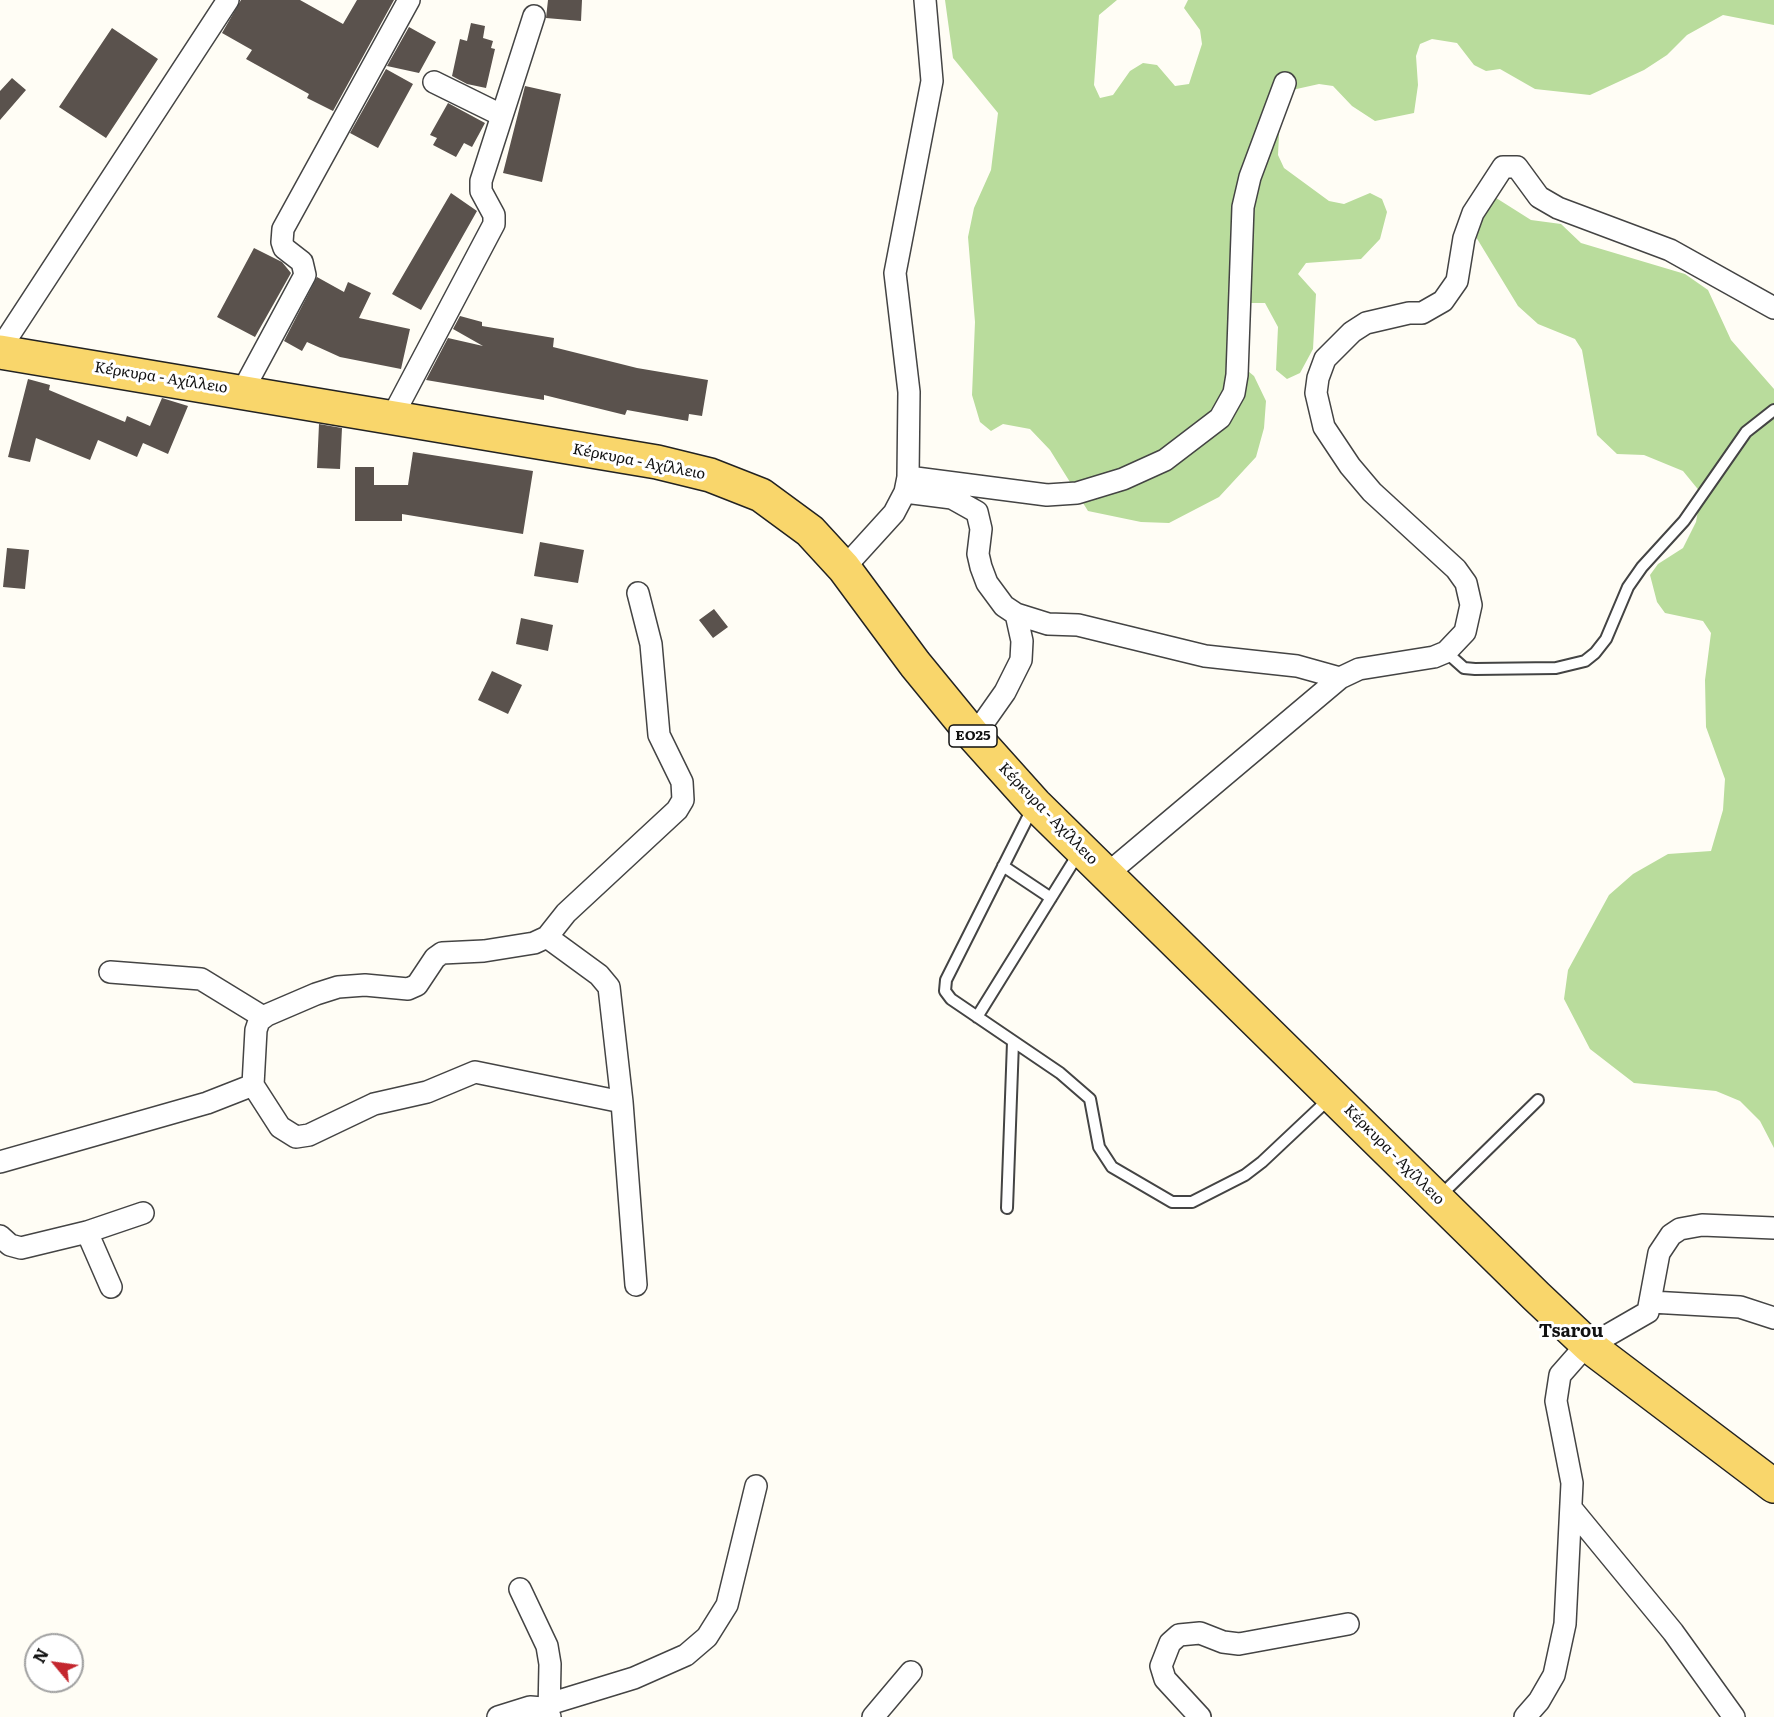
<!DOCTYPE html>
<html>
<head>
<meta charset="utf-8">
<style>
  body { margin:0 }
  #map { position:relative; width:1774px; height:1717px; overflow:hidden; background:#fffdf5; font-family:Literata,serif }
  canvas { display:block }
  .north { position:absolute; left:24px; top:1633px; width:60px; height:60px; box-sizing:border-box; background:#fff; border:2px solid #a0a0a0; border-radius:50%; rotate:299deg; font-size:16px; font-weight:700; line-height:24px; text-align:center; color:#111 }
  .north::after { content:''; display:block; margin:auto; width:21px; height:27px; background:#c4262e; clip-path:polygon(50% 0,100% 100%,50% 72%,0 100%) }
</style>
</head>
<body>
<div id="map">
<canvas width="1774" height="1717"></canvas>
<div class="north">N</div>
</div>
<script>
const ctx = document.querySelector('canvas').getContext('2d');
ctx.lineJoin = 'round';
function fill(path, color) { ctx.fillStyle = color; ctx.fill(path, 'evenodd'); }
const poly = rows => new Path2D(rows.map(r => 'M' + r).join(''));
function stroke(path, color, width, dash) { ctx.strokeStyle = color; ctx.lineWidth = width; ctx.lineCap = dash ? 'butt' : 'round'; ctx.setLineDash(dash || []); ctx.stroke(path); }
function write(font, color, halo, rows, align = 'center') {
  ctx.font = font + ' Literata,serif'; ctx.lineWidth = 6; ctx.setLineDash([]); ctx.textBaseline = 'middle'; ctx.strokeStyle = halo; ctx.fillStyle = color; for (const [text, x, y, turn = 0] of rows) {
    ctx.save(); ctx.translate(x, y); ctx.rotate((+turn || 0) * Math.PI / 180); ctx.textAlign = isNaN(turn) ? turn : align; if (halo) ctx.strokeText(text, 0, 0); ctx.fillText(text, 0, 0); ctx.restore();
  }
}
const forest = poly([
  [945,0,1117,0,1099,15,1094,85,1100,98,1113,95,1130,71,1143,63,1157,65,1175,86,1189,84,1202,44,1200,30,1184,8,1188,0,1774,0,1774,25,1723,15,1687,35,1667,55,1644,70,1590,95,1535,89,1500,69,1486,71,1474,65,1457,43,1432,39,1420,44,1416,56,1418,85,1414,113,1375,121,1352,106,1333,86,1319,84,1292,90,1280,115,1278,155,1284,168,1329,201,1344,204,1370,193,1382,199,1387,212,1380,239,1361,259,1306,263,1298,274,1316,294,1313,349,1300,373,1287,379,1276,370,1278,327,1265,303,1238,303,1229,313,1227,327,1243,367,1254,376,1266,401,1264,428,1256,457,1219,497,1169,523,1141,522,1088,511,1050,450,1030,429,1003,424,991,431,980,422,972,395,975,322,968,237,974,208,991,170,998,113,953,58],
  [1493,196,1531,220,1561,224,1581,243,1685,274,1708,290,1731,340,1774,389,1774,1148,1760,1121,1740,1101,1716,1091,1634,1083,1590,1049,1564,999,1568,970,1609,895,1633,874,1668,854,1711,851,1723,810,1725,779,1706,727,1705,680,1711,633,1703,621,1665,613,1657,602,1650,575,1658,564,1683,548,1696,522,1701,493,1683,471,1644,455,1617,454,1597,435,1582,350,1575,339,1538,324,1518,306,1476,237,1480,215]
]);
const building = poly([
  [241,0,300,0,343,24,357,0,394,0,333,111,307,98,309,94,246,59,252,50,222,33],
  [548,0,582,0,581,21,546,18],
  [471,23,485,26,483,38,493,41,491,48,495,49,486,88,467,84,452,76,460,39,467,41],
  [409,27,436,42,419,73,387,66],
  [112,28,158,59,106,138,59,107],
  [386,69,413,84,378,148,350,133],
  [12,78,26,90,0,120,0,91],
  [525,86,561,94,542,182,503,173],
  [448,103,485,123,472,147,464,143,456,157,433,145,437,138,430,135],
  [451,193,477,211,421,310,392,294],
  [254,248,282,262,291,273,255,337,217,317],
  [317,277,344,292,348,282,371,293,359,318,410,329,401,369,340,357,307,342,302,351,284,341],
  [460,316,482,322,482,326,554,338,553,347,637,368,708,380,702,416,689,414,688,421,627,410,625,415,544,395,544,400,426,380,448,338,483,346,453,329],
  [28,379,50,385,49,390,125,422,127,416,150,426,162,398,188,406,168,454,143,443,137,457,98,440,90,460,36,438,30,462,8,457],
  [319,424,342,428,340,469,317,468],
  [413,452,533,471,523,534,402,514,402,521,355,521,355,467,374,467,374,485,408,485],
  [540,542,584,550,578,583,534,576],
  [7,548,29,550,25,589,3,587],
  [714,609,728,627,713,638,699,620],
  [521,618,553,625,548,651,516,644],
  [492,671,522,685,508,714,478,700]
]);
const lane = poly([
  [1446,652,1464,668,1475,669,1556,668,1585,661,1595,653,1606,639,1628,587,1642,567,1684,521,1746,432,1774,410],
  [1033,807,946,980,945,991,951,999,1060,1073,1090,1099,1099,1147,1112,1167,1172,1202,1192,1202,1245,1175,1262,1162,1330,1098],
  [1003,866,1051,898],
  [977,1017,1080,851],
  [1440,1196,1538,1100],
  [1007,1208,1013,1042]
]);
const street = poly([
  [434,82,501,115],
  [0,349,228,0],
  [242,392,305,275,302,262,284,248,282,242,283,229,409,0],
  [391,419,494,224,494,215,481,191,481,181,534,16],
  [908,477,1047,495,1077,493,1123,479,1165,460,1220,418,1234,393,1237,375,1243,207,1250,177,1285,83],
  [905,492,952,498,977,512,981,529,978,554,981,567,987,583,1004,606,1016,614,1048,624,1078,625,1205,656,1297,666,1340,678],
  [844,568,894,513,905,492,908,477,909,392,895,273,932,81,925,0],
  [974,736,1005,692,1021,660,1022,641,1016,614],
  [1106,875,1340,678,1359,669,1434,657,1446,652,1465,632,1471,605,1466,583,1456,569,1372,492,1350,466,1324,427,1316,393,1318,378,1325,359,1352,332,1366,323,1409,313,1422,313,1443,301,1457,281,1464,238,1473,213,1503,167,1517,167,1539,197,1558,208,1670,250,1774,308],
  [110,972,201,979,263,1017],
  [253,1085,280,1127,296,1137,309,1135,374,1104,427,1092,475,1072,622,1102,609,987,599,975,547,937],
  [622,1102,636,1285],
  [0,1162,207,1103,253,1085,256,1030,259,1021,267,1015,316,994,338,987,365,985,408,989,417,985,435,958,442,953,484,951,534,943,547,937,566,913,677,810,683,800,682,782,659,735,651,644,638,593],
  [87,1232,143,1213],
  [0,1236,10,1245,21,1248,87,1232,111,1287],
  [1651,1302,1740,1307,1774,1318],
  [1571,1508,1673,1632,1734,1717],
  [520,1589,547,1646,550,1664,549,1713],
  [549,1704,634,1678,686,1655,707,1637,727,1605,756,1486],
  [498,1717,530,1707,543,1708,550,1717],
  [873,1717,911,1672],
  [1200,1717,1165,1679,1161,1666,1170,1643,1179,1635,1200,1633,1223,1642,1239,1644,1348,1624],
  [1525,1717,1539,1701,1554,1675,1565,1624,1572,1483,1556,1401,1560,1375,1582,1350,1648,1312,1659,1253,1671,1235,1680,1229,1702,1225,1774,1228]
]);
const primary = poly([
  [0,352,657,462,710,475,761,495,810,531,844,568,915,664,974,736,1035,804,1536,1296,1589,1346,1774,1486]
]);
const shields = [
  [973,736,48]
];
const shieldNames = [
  ["ΕΟ25",973,736]
];
const streetNames = [
  ["Κέρκυρα - Αχίλλειο",161,378,9],
  ["Κέρκυρα - Αχίλλειο",639,462,11],
  ["Κέρκυρα - Αχίλλειο",1048,814,46],
  ["Κέρκυρα - Αχίλλειο",1394,1155,45]
];
const quarterNames = [
  ["Tsarou",1571,1332]
];
fill(forest, '#b9dc9c');
fill(building, '#5a524d');
stroke(lane, '#444', 14);
stroke(street, '#444', 24);
stroke(primary, '#222', 36);
stroke(lane, '#fff', 10);
stroke(street, '#fff', 21);
stroke(primary, '#f9d66b', 33);
for (const [x, y, w] of shields) { const box = new Path2D(); box.roundRect(x - w / 2, y - 11, w, 22, 4.5); ctx.fillStyle = '#fff'; ctx.fill(box); stroke(box, '#111', 1.5); }
write('bold 14px', '#111', null, shieldNames);
write('15px', '#111', '#fff', streetNames);
write('bold 18px', '#111', '#fff', quarterNames);
</script>
</body>
</html>
